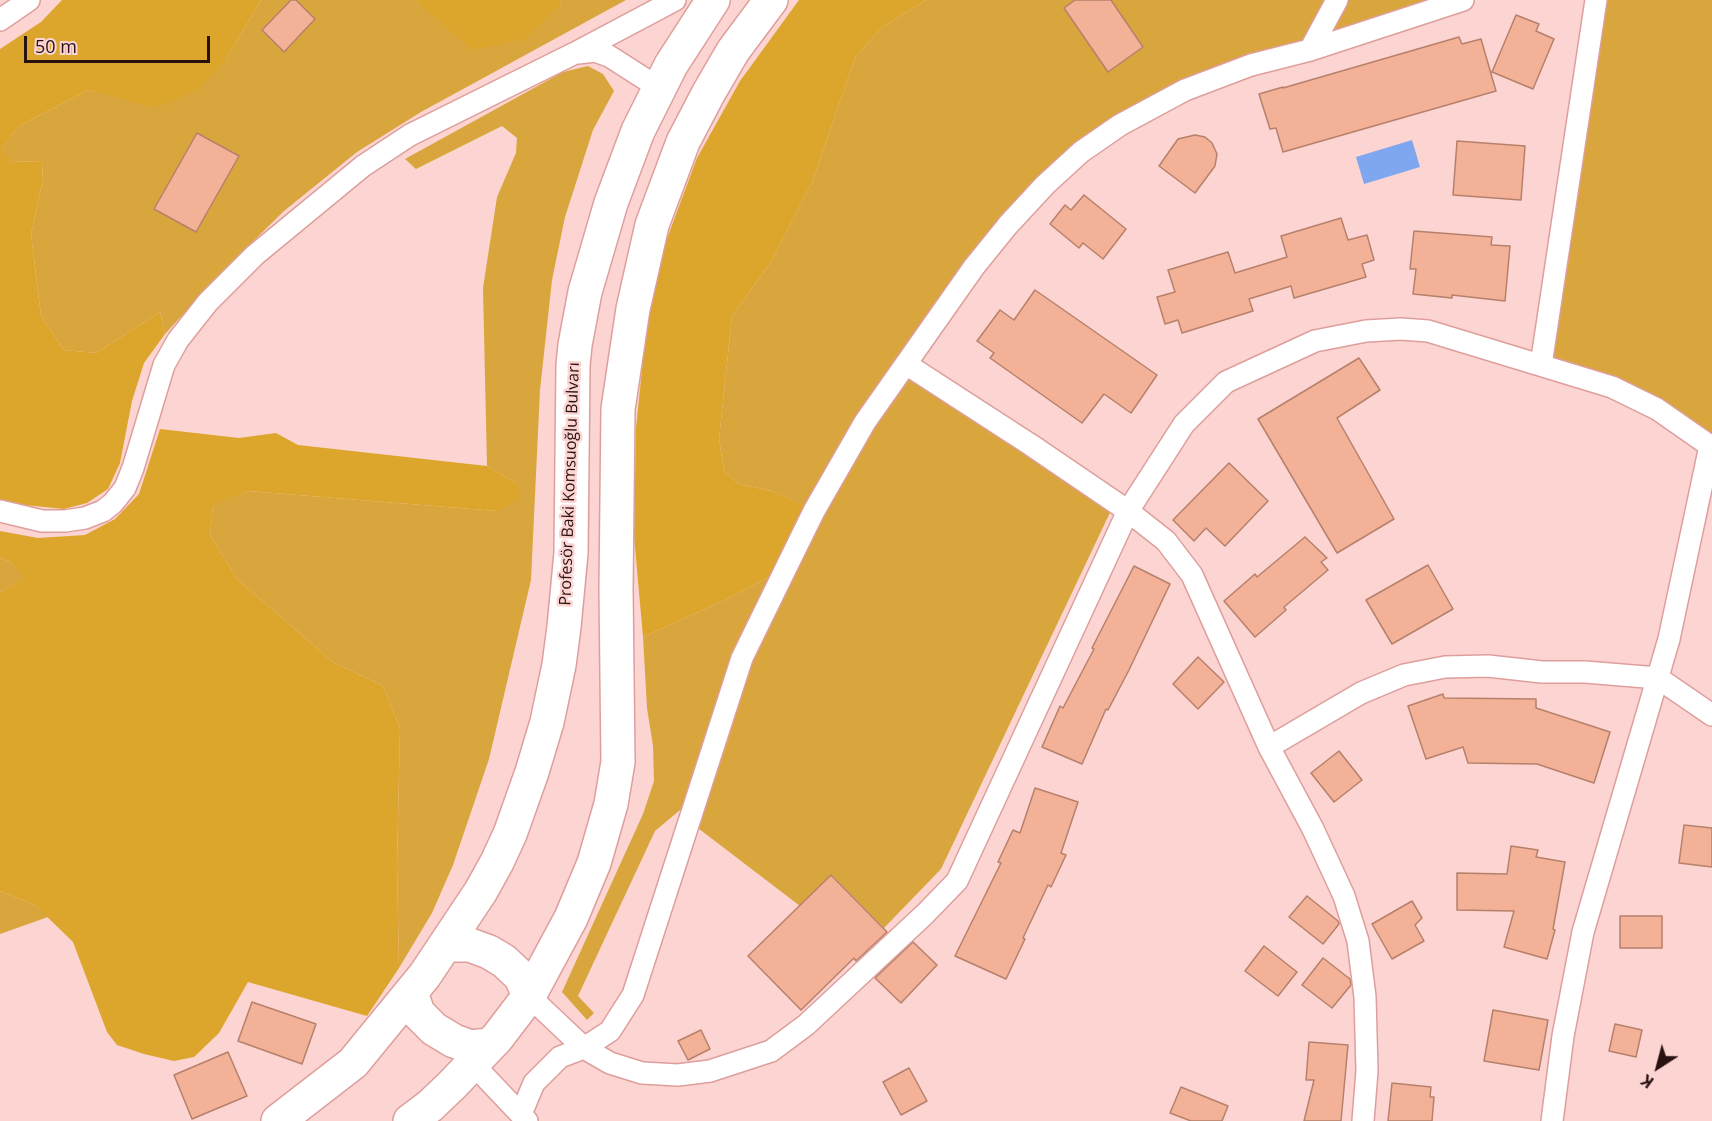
<!DOCTYPE html>
<html>
<head>
<meta charset="utf-8">
<style>
  body { margin:0 }
  #map { position:relative; width:1712px; height:1121px; overflow:hidden; background:#fcd4d2; font-family:"Open Sans",sans-serif }
  canvas { display:block }
  .north { position:absolute; left:1628px; top:1037px; width:60px; height:60px; -webkit-text-stroke:4px #fcd4d2; paint-order:stroke; rotate:216deg; font-size:16px; font-weight:700; line-height:24px; text-align:center; color:#281111 }
  .north::after { content:''; display:block; margin:auto; width:21px; height:27px; background:#281111; clip-path:polygon(50% 0,100% 100%,50% 72%,0 100%) }
  .scale { position:absolute; left:24px; top:36px; width:186px; height:27px; box-sizing:border-box; border:3px solid #281111; border-top:0; padding-left:8px; font-size:18px; line-height:21px; white-space:nowrap; color:#281111; -webkit-text-stroke:4px #fcd4d2; paint-order:stroke }
</style>
</head>
<body>
<div id="map">
<canvas width="1712" height="1121"></canvas>
<div class="north">K</div>
<div class="scale">50 m</div>
</div>
<script>
const ctx = document.querySelector('canvas').getContext('2d');
ctx.lineJoin = 'round';
function fill(path, color) { ctx.fillStyle = color; ctx.fill(path, 'evenodd'); }
const poly = rows => new Path2D(rows.map(r => 'M' + r).join(''));
function stroke(path, color, width, dash) { ctx.strokeStyle = color; ctx.lineWidth = width; ctx.lineCap = dash ? 'butt' : 'round'; ctx.setLineDash(dash || []); ctx.stroke(path); }
function write(font, color, halo, rows, align = 'center') {
  ctx.font = font + ' "Open Sans",sans-serif'; ctx.lineWidth = 5; ctx.setLineDash([]); ctx.textBaseline = 'middle'; ctx.strokeStyle = halo; ctx.fillStyle = color; for (const [text, x, y, turn = 0] of rows) {
    ctx.save(); ctx.translate(x, y); ctx.rotate((+turn || 0) * Math.PI / 180); ctx.textAlign = isNaN(turn) ? turn : align; if (halo) ctx.strokeText(text, 0, 0); ctx.fillText(text, 0, 0); ctx.restore();
  }
}
const green = poly([
  [261,0,414,0,424,8,560,5,562,0,626,0,421,112,357,152,284,211,222,272,165,334,160,312,96,353,64,350,41,316,31,234,42,184,43,161,12,162,0,151,19,126,88,90,118,97,226,59],
  [926,0,1463,0,1251,65,1081,152,907,364,1115,502,941,869,884,928,832,875,800,906,690,822,698,795,655,831,578,996,594,1013,587,1020,562,992,643,814,654,781,653,746,647,708,643,637,727,599,786,568,813,511,772,491,739,484,724,471,719,439,732,316,771,262,812,182,855,58,881,28],
  [1596,0,1712,0,1712,448,1657,409,1541,365],
  [588,66,603,74,614,91,593,130,565,217,552,280,540,390,531,580,489,759,453,865,432,913,399,968,397,865,400,728,383,686,333,662,237,579,210,535,213,504,248,491,497,511,516,483,487,466,483,288,497,197,516,153,517,138,502,126,416,169,405,159,563,72],
  [0,558,11,562,25,579,0,592],
  [0,891,35,905,48,917,0,934]
]);
const forest = poly([
  [62,0,261,0,226,59,198,90,155,108,88,90,19,126,1,150,12,162,43,161,42,184,31,234,41,316,64,350,96,353,160,312,165,334,144,363,132,401,120,463,108,489,87,503,64,509,15,504,0,499,0,49,41,22],
  [414,0,562,0,560,5,525,39,473,50],
  [799,0,926,0,881,28,855,58,812,182,771,262,732,316,719,439,724,471,739,484,772,491,814,511,786,568,727,599,643,637,634,536,636,428,646,330,665,244,697,158,740,81],
  [160,429,239,438,276,433,298,445,487,466,516,483,520,498,497,511,248,491,213,505,210,535,237,579,333,662,383,686,400,728,397,865,399,968,367,1016,248,982,219,1033,194,1057,174,1061,144,1054,117,1045,107,1032,73,942,35,905,0,891,0,592,24,579,11,562,0,558,0,531,38,538,85,535,115,519,139,494]
]);
const water = poly([
  [1412,140,1420,167,1364,184,1356,157]
]);
const building = poly([
  [291,0,296,0,315,19,284,52,262,30,291,0],
  [1075,0,1111,0,1143,47,1108,72,1064,8,1075,0],
  [1516,15,1539,24,1536,31,1554,39,1533,89,1492,72,1516,15],
  [1459,37,1462,44,1481,39,1496,91,1283,152,1276,128,1270,129,1259,94,1283,87,1283,88,1459,37],
  [197,133,239,156,196,232,154,209,197,133],
  [1195,135,1205,137,1212,143,1217,154,1215,166,1195,193,1159,166,1178,139,1195,135],
  [1457,141,1525,146,1521,200,1453,195,1457,141],
  [1084,195,1126,229,1103,259,1083,243,1079,248,1050,224,1065,205,1071,210,1084,195],
  [1341,218,1348,240,1367,235,1374,260,1362,264,1366,277,1294,298,1291,286,1249,299,1253,311,1182,333,1178,320,1165,324,1157,297,1175,292,1168,270,1228,252,1235,273,1287,257,1281,236,1341,218],
  [1414,231,1492,237,1491,245,1510,246,1505,301,1452,295,1452,298,1413,294,1416,269,1410,269,1414,231],
  [1035,290,1157,375,1131,413,1104,394,1082,423,990,358,994,353,977,341,1000,310,1014,320,1035,290],
  [1359,358,1380,390,1337,418,1394,519,1337,553,1258,419,1359,358],
  [1229,463,1268,501,1225,546,1206,528,1194,541,1173,520,1229,463],
  [1305,537,1327,558,1321,562,1328,570,1284,607,1286,610,1255,637,1224,601,1255,574,1257,577,1305,537],
  [1428,565,1453,609,1392,644,1366,600,1428,565],
  [1134,566,1170,584,1129,670,1108,710,1106,709,1082,764,1042,747,1060,706,1063,708,1094,649,1092,648,1134,566],
  [1198,657,1224,682,1198,709,1173,684,1198,657],
  [1443,694,1444,698,1536,699,1536,708,1610,732,1594,783,1537,764,1468,763,1463,747,1426,759,1408,706,1443,694],
  [1339,751,1362,780,1334,802,1311,773,1339,751],
  [1035,788,1078,802,1061,853,1066,855,1051,887,1048,885,1023,938,1025,939,1006,979,955,956,1001,863,998,862,1013,830,1020,833,1035,788],
  [1684,825,1712,828,1712,867,1679,863,1684,825],
  [1511,846,1538,850,1536,857,1565,862,1553,929,1555,930,1547,959,1504,947,1514,911,1457,910,1457,873,1507,874,1511,846],
  [831,875,887,932,856,961,854,958,801,1010,748,956,831,875],
  [1307,896,1338,921,1339,924,1323,944,1289,917,1307,896],
  [1412,901,1422,918,1415,925,1424,941,1392,959,1372,924,1412,901],
  [1620,916,1662,916,1662,948,1620,948,1620,916],
  [913,942,937,965,901,1003,875,978,913,942],
  [1264,946,1297,972,1278,996,1245,971,1264,946],
  [1323,958,1350,979,1351,985,1332,1008,1302,985,1323,958],
  [252,1002,316,1024,302,1064,238,1041,252,1002],
  [1493,1010,1548,1020,1539,1070,1484,1061,1493,1010],
  [1615,1024,1642,1030,1636,1057,1609,1051,1615,1024],
  [701,1030,710,1049,688,1060,678,1041,701,1030],
  [1309,1042,1348,1045,1341,1121,1304,1121,1314,1080,1306,1080,1309,1042],
  [228,1052,247,1096,192,1119,174,1075,228,1052],
  [909,1068,927,1101,901,1115,883,1082,909,1068],
  [1392,1083,1431,1087,1430,1097,1434,1097,1432,1121,1388,1121,1392,1083],
  [1181,1087,1228,1106,1222,1121,1191,1121,1170,1113,1181,1087]
]);
const minor = poly([
  [0,20,29,0],
  [1310,50,1337,0],
  [578,53,595,51,609,56,659,88],
  [906,364,1031,445,1128,511,1166,541,1192,575,1269,747,1313,829,1344,896,1358,941,1365,997,1367,1071,1363,1121],
  [1541,365,1596,0],
  [0,511,42,521,65,521,85,518,103,511,113,503,125,488,133,468,164,365,178,340,208,302,255,255,363,166,410,135,575,53,675,0],
  [1269,747,1361,693,1404,675,1445,667,1488,666,1542,672,1585,672,1658,678,1712,715],
  [529,996,584,1048,610,1063,642,1073,678,1075,710,1071,771,1051,806,1025,925,914,957,881,1128,511,1184,424,1226,382,1315,341,1366,331,1401,329,1428,331,1612,387,1657,409,1710,446,1669,639,1583,932,1563,1036,1552,1121],
  [472,1063,527,1121],
  [521,1114,534,1083,560,1057,584,1048,610,1031,633,995,742,658,786,568,814,511,865,422,974,267,1008,225,1045,185,1081,152,1120,125,1185,90,1251,65,1310,50,1463,0]
]);
const primary = poly([
  [446,945,470,945,489,952,504,961,521,977,529,996],
  [411,992,418,1013,434,1029,454,1041,471,1047,489,1045],
  [278,1121,353,1063,425,975,481,891,497,862,510,834,532,772,547,722,559,665,564,627,571,553,573,365,575,345,585,292,611,203,638,131,671,65,713,0],
  [410,1121,430,1106,452,1085,497,1038,529,996,571,918,594,863,611,804,618,762,616,589,618,409,633,309,652,225,683,142,708,94,733,51,771,0]
]);
const streetNames = [
  ["Profesör Baki Komsuoğlu Bulvarı",570,484,-88]
];
fill(green, '#d9a63d');
fill(forest, '#dca52c');
fill(water, '#7fa7ef');
fill(building, '#f3b197');
stroke(building, '#b7806b', 1.5);
stroke(minor, '#de9f9c', 24);
stroke(primary, '#de9f9c', 36);
stroke(minor, '#fff', 21);
stroke(primary, '#fff', 33);
write('16px', '#281111', '#fcd4d2', streetNames);
</script>
</body>
</html>
